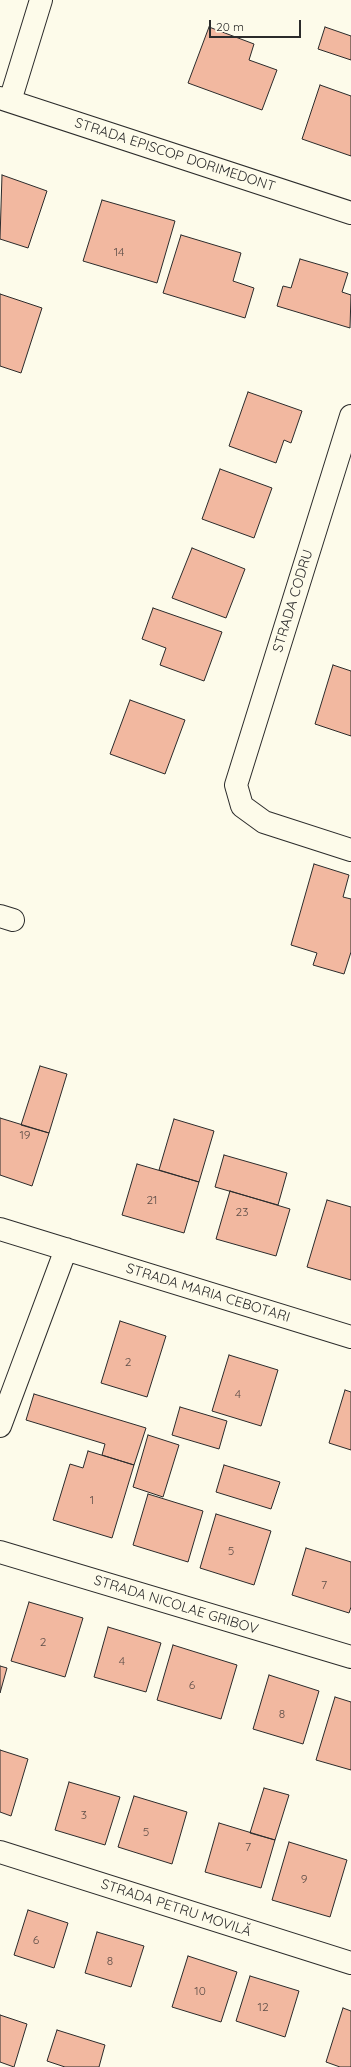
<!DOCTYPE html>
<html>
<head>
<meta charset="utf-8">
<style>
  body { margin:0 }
  #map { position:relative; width:351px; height:2067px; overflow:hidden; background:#fdfbea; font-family:Quicksand,sans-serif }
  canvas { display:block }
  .scale { position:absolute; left:209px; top:20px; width:92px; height:18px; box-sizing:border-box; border:2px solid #2b2b2b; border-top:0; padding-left:5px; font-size:12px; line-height:14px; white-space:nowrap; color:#2b2b2b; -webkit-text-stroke:3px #fdfbea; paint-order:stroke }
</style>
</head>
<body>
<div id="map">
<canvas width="351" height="2067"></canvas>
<div class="scale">20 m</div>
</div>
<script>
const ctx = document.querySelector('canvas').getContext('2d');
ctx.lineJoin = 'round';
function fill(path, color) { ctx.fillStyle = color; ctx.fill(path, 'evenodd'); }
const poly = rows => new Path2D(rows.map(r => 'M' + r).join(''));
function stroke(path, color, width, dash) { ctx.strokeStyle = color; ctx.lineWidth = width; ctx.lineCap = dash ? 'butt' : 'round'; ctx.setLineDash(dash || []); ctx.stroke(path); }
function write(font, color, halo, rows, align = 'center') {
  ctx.font = font + ' Quicksand,sans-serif'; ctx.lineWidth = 3; ctx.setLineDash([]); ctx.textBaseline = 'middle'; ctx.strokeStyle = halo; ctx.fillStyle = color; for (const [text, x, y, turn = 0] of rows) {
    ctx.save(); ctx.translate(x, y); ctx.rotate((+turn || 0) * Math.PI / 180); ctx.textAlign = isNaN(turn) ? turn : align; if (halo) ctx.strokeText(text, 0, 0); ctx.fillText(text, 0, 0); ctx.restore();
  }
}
const building = poly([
  [209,27,254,44,249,60,277,70,262,110,188,83,209,27],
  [325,27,351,36,351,60,318,49,325,27],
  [320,85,351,96,351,156,302,139,320,85],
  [2,175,47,191,28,248,0,239,2,175],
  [102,200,175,221,157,283,83,261,102,200],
  [181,235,241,253,233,281,254,288,245,318,163,293,181,235],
  [300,259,348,273,342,292,351,295,350,328,277,306,283,286,291,288,300,259],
  [0,294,42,308,21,373,0,366,0,294],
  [248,392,302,411,291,443,284,440,276,463,229,446,248,392],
  [220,469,272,488,254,538,202,519,220,469],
  [192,548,245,569,226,618,172,598,192,548],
  [153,608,222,632,204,681,160,665,166,648,142,639,153,608],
  [333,665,351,671,351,736,315,724,333,665],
  [130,700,185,720,165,774,110,754,130,700],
  [314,864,349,875,343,897,351,899,351,952,344,974,313,965,317,953,291,945,314,864],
  [40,1066,67,1074,49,1133,21,1125,40,1066],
  [0,1118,49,1133,32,1186,0,1175,0,1118],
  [174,1119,214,1131,199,1182,159,1170,174,1119],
  [224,1155,287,1173,278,1205,215,1187,224,1155],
  [137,1164,199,1182,184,1233,122,1215,137,1164],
  [230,1191,290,1209,276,1256,216,1239,230,1191],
  [327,1200,351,1207,351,1280,307,1267,327,1200],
  [120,1321,166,1336,147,1397,101,1383,120,1321],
  [229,1355,278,1370,261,1426,212,1411,229,1355],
  [345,1390,351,1392,351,1450,329,1443,345,1390],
  [34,1394,146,1428,134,1465,102,1455,105,1444,26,1420,34,1394],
  [180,1407,227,1421,219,1449,172,1435,180,1407],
  [148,1435,179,1445,163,1497,133,1487,148,1435],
  [88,1451,134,1465,112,1538,53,1520,70,1464,83,1468,88,1451],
  [224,1465,280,1482,271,1509,216,1492,224,1465],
  [148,1494,203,1511,188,1562,133,1545,148,1494],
  [216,1514,271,1531,254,1585,200,1568,216,1514],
  [306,1548,351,1562,351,1607,349,1613,292,1595,306,1548],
  [29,1602,83,1618,65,1677,11,1661,29,1602],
  [108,1627,161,1643,146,1692,94,1677,108,1627],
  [173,1645,237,1665,221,1719,157,1700,173,1645],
  [0,1666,7,1668,0,1693,0,1666],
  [269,1675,319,1691,303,1744,253,1729,269,1675],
  [335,1697,351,1702,351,1770,316,1760,335,1697],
  [0,1750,28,1759,11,1816,0,1812,0,1750],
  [69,1782,120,1797,105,1845,55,1830,69,1782],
  [264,1788,289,1795,275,1840,250,1833,264,1788],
  [134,1796,187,1812,172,1864,118,1847,134,1796],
  [219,1823,275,1840,261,1888,205,1872,219,1823],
  [289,1842,347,1860,330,1917,272,1900,289,1842],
  [28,1910,68,1923,54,1968,14,1955,28,1910],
  [97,1932,144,1946,131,1987,85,1973,97,1932],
  [188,1956,237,1972,221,2022,172,2007,188,1956],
  [250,1976,299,1991,285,2037,236,2021,250,1976],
  [343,2008,351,2011,351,2067,340,2067,326,2062,343,2008],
  [0,2015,27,2024,14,2067,0,2062,0,2015],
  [57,2030,105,2045,99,2067,65,2067,47,2061,57,2030]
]);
const minor = poly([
  [0,98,351,213],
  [10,101,41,0],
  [351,416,236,785,242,806,264,822,351,850],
  [0,916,13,920],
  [0,1229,351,1337],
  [0,1426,66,1249],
  [0,1552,351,1657],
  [0,1852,351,1963]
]);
const numberNames = [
  ["14",119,252],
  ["19",25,1135],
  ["21",152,1200],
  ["23",242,1212],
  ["2",128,1362],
  ["4",238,1394],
  ["1",92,1500],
  ["5",231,1551],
  ["7",324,1585],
  ["2",43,1642],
  ["4",122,1661],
  ["6",192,1685],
  ["8",282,1714],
  ["3",84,1815],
  ["5",146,1832],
  ["7",248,1847],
  ["9",304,1879],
  ["6",36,1940],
  ["8",110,1961],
  ["10",200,1991],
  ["12",263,2007]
];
const streetNames = [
  ["STRADA EPISCOP DORIMEDONT",175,155,18],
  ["STRADA CODRU",293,601,-73],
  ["STRADA MARIA CEBOTARI",208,1293,17],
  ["STRADA NICOLAE GRIBOV",176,1605,17],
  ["STRADA PETRU MOVILĂ",176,1908,18]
];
fill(building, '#f2b8a0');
stroke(building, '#2b2b2b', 1);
stroke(minor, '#2b2b2b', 24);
stroke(minor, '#fdfbea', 22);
write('12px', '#5d4e48', null, numberNames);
write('14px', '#2b2b2b', '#fdfbea', streetNames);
</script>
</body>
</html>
